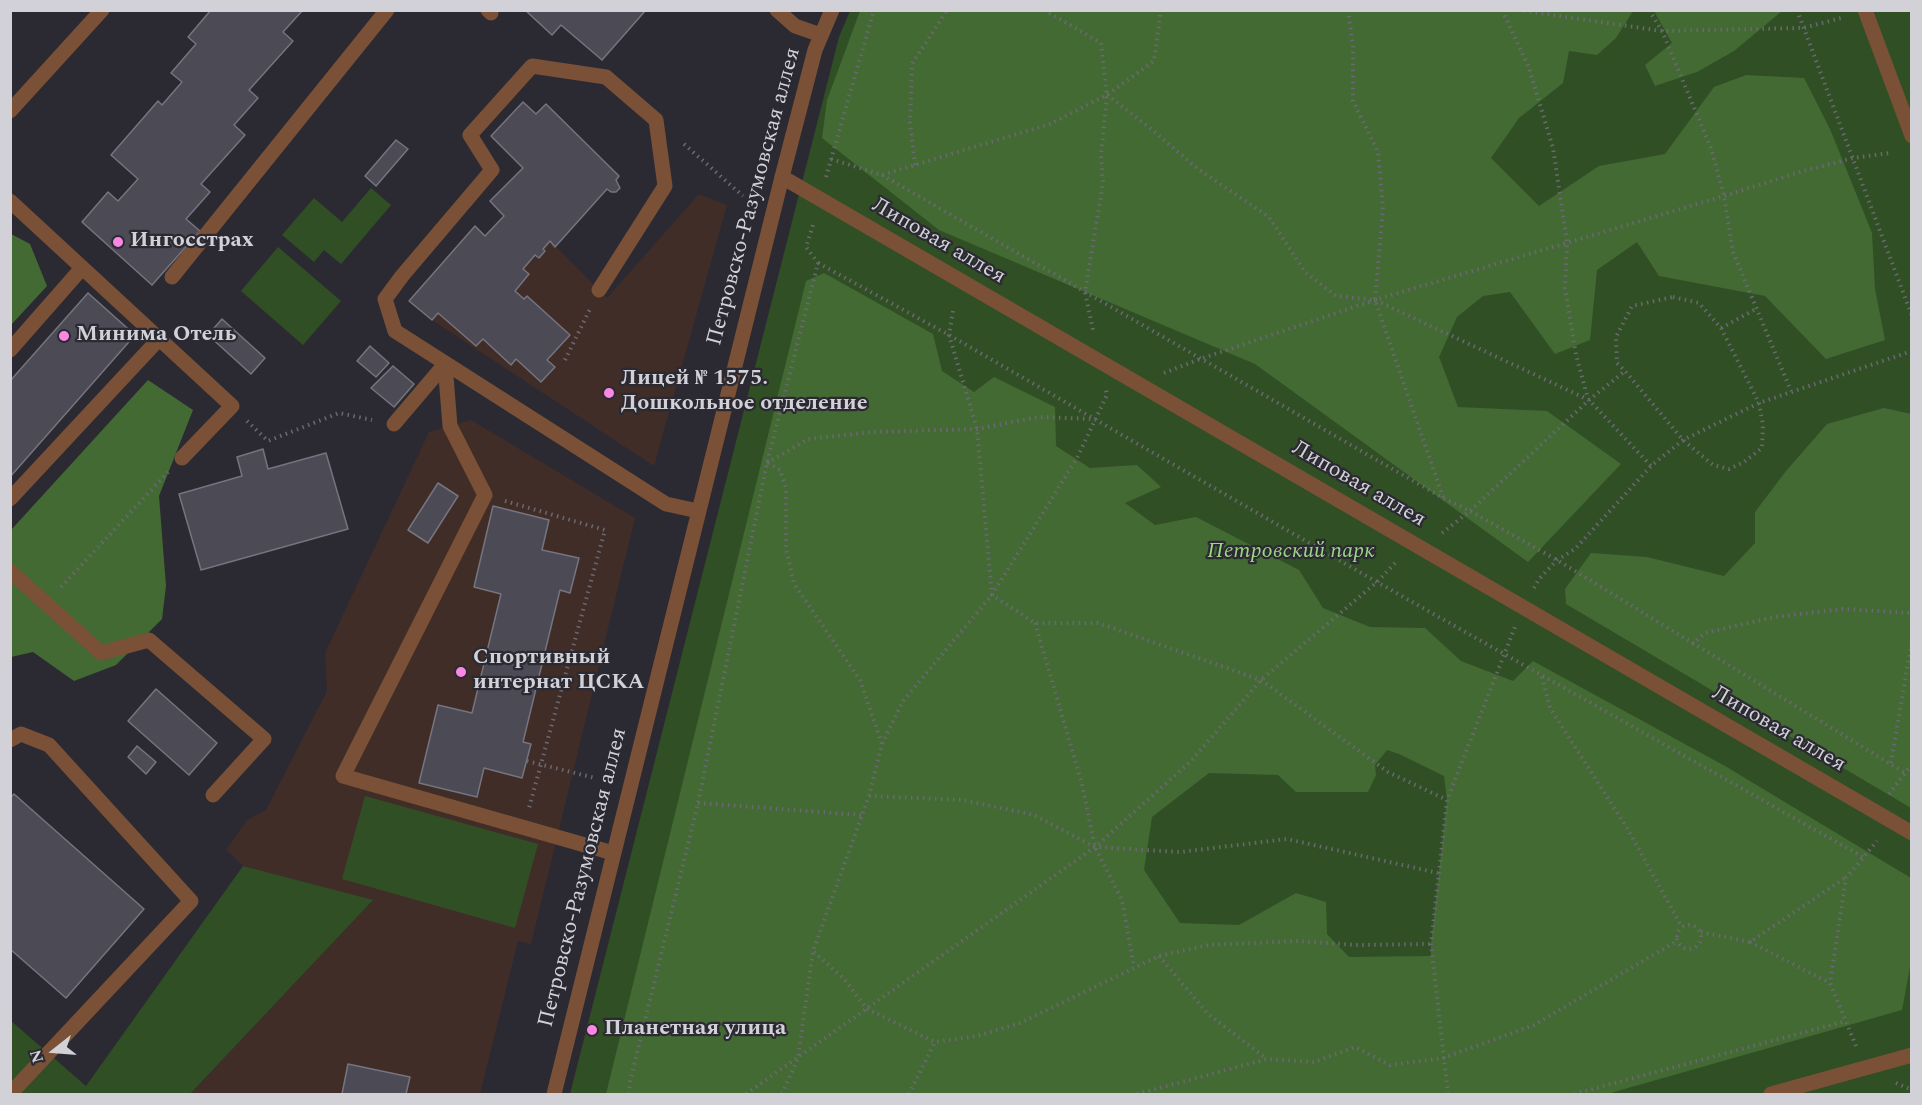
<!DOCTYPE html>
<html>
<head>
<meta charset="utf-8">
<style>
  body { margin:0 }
  #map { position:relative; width:1922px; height:1105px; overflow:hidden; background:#2b2a33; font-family:Spectral,serif }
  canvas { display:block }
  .frame { position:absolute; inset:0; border:12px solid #d2d1d8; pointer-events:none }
  .north { position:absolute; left:24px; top:1021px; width:60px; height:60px; -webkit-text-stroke:4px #2b2a33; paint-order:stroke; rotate:253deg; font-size:16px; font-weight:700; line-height:24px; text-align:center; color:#d2d1d8 }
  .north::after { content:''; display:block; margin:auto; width:21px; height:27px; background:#d2d1d8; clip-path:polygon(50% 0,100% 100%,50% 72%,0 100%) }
</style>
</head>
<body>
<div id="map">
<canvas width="1922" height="1105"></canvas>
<div class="frame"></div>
<div class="north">N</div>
</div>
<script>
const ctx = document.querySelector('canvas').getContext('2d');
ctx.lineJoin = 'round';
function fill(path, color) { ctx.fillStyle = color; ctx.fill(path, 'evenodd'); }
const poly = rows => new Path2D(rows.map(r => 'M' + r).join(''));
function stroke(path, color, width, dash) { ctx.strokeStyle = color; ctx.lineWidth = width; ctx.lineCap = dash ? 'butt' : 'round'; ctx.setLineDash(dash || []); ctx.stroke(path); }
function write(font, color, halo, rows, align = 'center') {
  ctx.font = font + ' Spectral,serif'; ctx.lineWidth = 4.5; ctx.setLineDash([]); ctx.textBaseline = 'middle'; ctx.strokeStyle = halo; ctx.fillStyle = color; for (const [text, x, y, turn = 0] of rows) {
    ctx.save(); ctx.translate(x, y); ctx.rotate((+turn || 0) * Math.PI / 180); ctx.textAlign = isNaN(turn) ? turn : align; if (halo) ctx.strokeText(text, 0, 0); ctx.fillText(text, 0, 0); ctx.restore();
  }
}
const education = poly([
  [699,194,727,205,654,466,432,320,409,302,475,226,523,269,535,255,539,257,545,251,543,249,550,241,607,298],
  [471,420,635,518,531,944,518,941,480,1094,190,1094,372,901,243,866,226,850,247,820,266,810,327,691,325,653,429,432]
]);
const green = poly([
  [850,11,1911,11,1911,1094,570,1094,839,37],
  [371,188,391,205,341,264,324,250,314,262,282,235,314,198,342,222],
  [278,247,341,301,303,345,241,291],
  [365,796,538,844,515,928,342,879],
  [243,866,373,900,190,1094,11,1094,10,1020,86,1086]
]);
const forest = poly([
  [860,11,1633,11,1616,38,1597,55,1569,51,1563,83,1519,118,1491,158,1539,206,1599,166,1665,154,1714,87,1746,75,1804,78,1830,129,1872,233,1875,289,1885,340,1826,359,1765,296,1659,276,1637,242,1597,270,1590,340,1555,354,1510,292,1483,296,1457,317,1439,357,1458,407,1547,411,1621,464,1528,562,1255,364,939,230,822,138,827,100],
  [1654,11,1782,11,1734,51,1697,72,1655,86,1645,65,1672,43],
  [11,234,30,244,47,286,11,325],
  [824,273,933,334,942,371,974,392,994,377,1055,407,1056,446,1090,468,1137,465,1161,487,1125,503,1155,525,1196,517,1299,570,1323,608,1370,627,1425,628,1461,661,1513,681,1533,661,1725,766,1911,878,1911,962,1902,1010,1607,1094,606,1094,806,281],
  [1387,750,1399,754,1444,776,1447,800,1431,944,1431,956,1349,957,1327,934,1326,902,1296,893,1239,925,1180,923,1144,870,1152,817,1209,773,1278,775,1296,792,1368,792,1376,775,1375,765],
  [148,380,193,410,159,496,166,586,162,619,116,665,74,681,33,652,11,657,11,530],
  [1884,408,1911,414,1911,808,1566,604,1565,589,1591,553,1647,557,1724,576,1755,543,1755,512,1786,471,1827,424]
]);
const building = poly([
  [211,10,303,10,283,32,293,41,249,90,258,98,234,125,245,135,201,184,210,192,186,219,200,231,152,285,82,222,108,192,118,201,138,179,111,155,158,101,162,105,182,82,171,73,196,44,188,37,211,10],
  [525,10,646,10,602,60,561,25,552,35,525,10],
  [523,102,536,114,546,104,619,176,616,180,620,188,616,192,611,192,607,189,555,247,550,241,543,249,545,251,539,258,535,255,523,269,529,274,515,291,524,299,527,296,570,335,547,360,555,367,541,382,516,359,511,365,483,339,476,346,438,313,432,320,409,301,475,226,485,236,504,216,490,201,523,168,491,136,523,102],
  [396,140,408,149,376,186,365,176,396,140],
  [88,293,135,335,10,477,10,381,88,293],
  [222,319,265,358,251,374,208,335,222,319],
  [370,346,389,363,376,377,357,361,370,346],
  [393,366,414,384,394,407,371,388,393,366],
  [263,449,268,469,326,453,348,529,201,570,179,494,242,476,237,457,263,449],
  [438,483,458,496,428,543,408,530,438,483],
  [493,506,549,520,542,550,579,558,570,593,560,590,523,742,531,744,522,778,484,768,477,797,419,783,438,705,472,713,501,594,474,587,493,506],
  [156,689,217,743,189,775,128,721,156,689],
  [137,746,156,762,146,774,128,757,137,746],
  [14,794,144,909,66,998,10,949,10,798,14,794],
  [348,1064,410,1077,406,1094,342,1094,348,1064]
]);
const path = poly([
  [1044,10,1101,43,1107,95,1101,155,1103,183,1085,292,1093,330],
  [1348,10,1353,47,1353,101,1378,152,1383,209,1375,300,1443,497],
  [1502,10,1529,68,1553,148,1567,242,1565,288,1576,355,1588,399],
  [1518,10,1662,31,1803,28,1845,17],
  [1649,10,1662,31,1711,148,1724,196,1733,252,1791,391],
  [1797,10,1912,316],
  [1107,95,1150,128,1198,169,1269,217,1305,272,1336,296,1375,300,1589,400,1651,466],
  [684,144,743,196],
  [831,159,882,175,1050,124,1107,95,1154,61,1161,10],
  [915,165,910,123,912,64,947,10],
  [882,175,1443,498,1470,511,1557,560,1905,773],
  [826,177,874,10],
  [818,263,949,335,1377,582,1863,857],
  [1673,297,1699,303,1721,328,1759,403,1763,425,1762,448,1744,462,1729,469,1713,465,1683,440,1625,371,1617,363,1616,337,1632,306,1673,297],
  [953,311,949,335,977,429,992,595,1035,623,1098,623,1261,680,1388,772,1447,800],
  [1721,328,1756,309],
  [565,360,590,309],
  [1164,373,1200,359,1375,300,1724,196,1800,172,1853,158,1890,153],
  [247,421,268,441,339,413,372,420],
  [767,463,808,439,873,432,977,429,1038,417,1095,419],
  [768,463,780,470,786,488,786,548,794,584,860,680,882,744],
  [505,501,605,530,529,808],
  [1442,533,1470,511,1589,400,1625,371],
  [61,587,168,472],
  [1534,588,1539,579,1557,560,1575,549,1651,466,1683,440,1759,403,1912,351],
  [1035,623,1082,784,1095,847,1122,900,1134,967],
  [1692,644,1705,633,1774,617,1843,609,1912,613],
  [1542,677,1550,708,1627,828,1682,927],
  [527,761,595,778],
  [1891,763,1912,640],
  [1889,794,1912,764],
  [869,796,963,800,1034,815,1095,847,1180,852,1287,839,1438,873],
  [698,803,861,815],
  '1677 937a12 12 0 1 1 24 0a12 12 0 1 1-24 0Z',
  [1701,932,1750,942,1845,878],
  [1750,942,1830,983],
  [814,952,844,979,867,1009,935,1042,977,1036,1020,1023,1159,956,1209,945,1299,941,1356,945,1431,944],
  [1159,956,1208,1014,1267,1059],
  [1856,1046,1830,983,1846,878,1877,841],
  [1896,1083,1912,1090],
  [629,1094,630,1082,698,803,767,463,818,263,806,247,814,222],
  [746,1094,1095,847,1191,761,1261,680,1377,582,1397,561],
  [782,1094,798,1058,813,951,869,796,882,744,903,701,992,595,1077,458,1107,395,1106,390],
  [909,1094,935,1042],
  [1137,1094,1267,1059,1314,1062,1355,1047,1390,1065,1443,1058,1534,1025,1677,941],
  [1448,1094,1431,944,1447,800,1515,627],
  [1574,1094,1846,1021]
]);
const service = poly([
  [488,10,491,13],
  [777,10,795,26,821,35],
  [10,201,232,406,182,458],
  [172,277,387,10],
  [599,290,665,186,656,120,606,77,532,66,470,135,492,170,402,276,385,299,395,331,666,504,698,511],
  [10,350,82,268],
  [445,364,450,426,485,495,343,776,613,853],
  [394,424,445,364],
  [10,499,159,339],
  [10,571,101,653,149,640,264,739,213,795],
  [10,740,21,734,49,745,191,901,10,1094]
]);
const pedestrian = poly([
  [782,177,1912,833]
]);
const minor = poly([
  [1865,10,1912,136],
  [10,111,102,10]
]);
const tertiary = poly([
  [554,1094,782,177,815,50,832,10],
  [1771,1094,1912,1055]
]);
const markers = [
  [118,242,6,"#fb87e5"],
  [64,336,6,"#fb87e5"],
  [609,393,6,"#fb87e5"],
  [461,672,6,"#fb87e5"],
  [592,1030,6,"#fb87e5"]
];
const streetNames = [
  ["Петровско-Разумовская аллея",755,197,-75],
  ["Липовая аллея",938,242,30],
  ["Липовая аллея",1358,485,30],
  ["Липовая аллея",1778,730,30],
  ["Петровско-Разумовская аллея",584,878,-76]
];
const poiNames = [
  ["Ингосстрах",130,242],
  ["Минима Отель",76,336],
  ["Лицей № 1575.",621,380],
  ["Дошкольное отделение",621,405],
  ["Спортивный",473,659],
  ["интернат ЦСКА",473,684],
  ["Планетная улица",604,1030]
];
const parkNames = [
  ["Петровский парк",1291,553]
];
fill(education, '#402d28');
fill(green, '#314f25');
fill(forest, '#436a33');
fill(building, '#4b4a55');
stroke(building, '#75747f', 1.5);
stroke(path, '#6a6971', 4, [1.5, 4.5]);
stroke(service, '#7a5136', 15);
stroke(pedestrian, '#7a5136', 15);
stroke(minor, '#7a5136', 15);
stroke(tertiary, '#7a5136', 15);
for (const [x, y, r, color] of markers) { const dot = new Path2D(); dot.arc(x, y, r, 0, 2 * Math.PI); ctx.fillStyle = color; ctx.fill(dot); stroke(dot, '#2b2a33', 2); }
write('22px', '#d2d1d8', '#2b2a33', streetNames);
write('bold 22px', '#d2d1d8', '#2b2a33', poiNames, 'left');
write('italic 22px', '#9bd585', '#2b2a33', parkNames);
</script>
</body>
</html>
